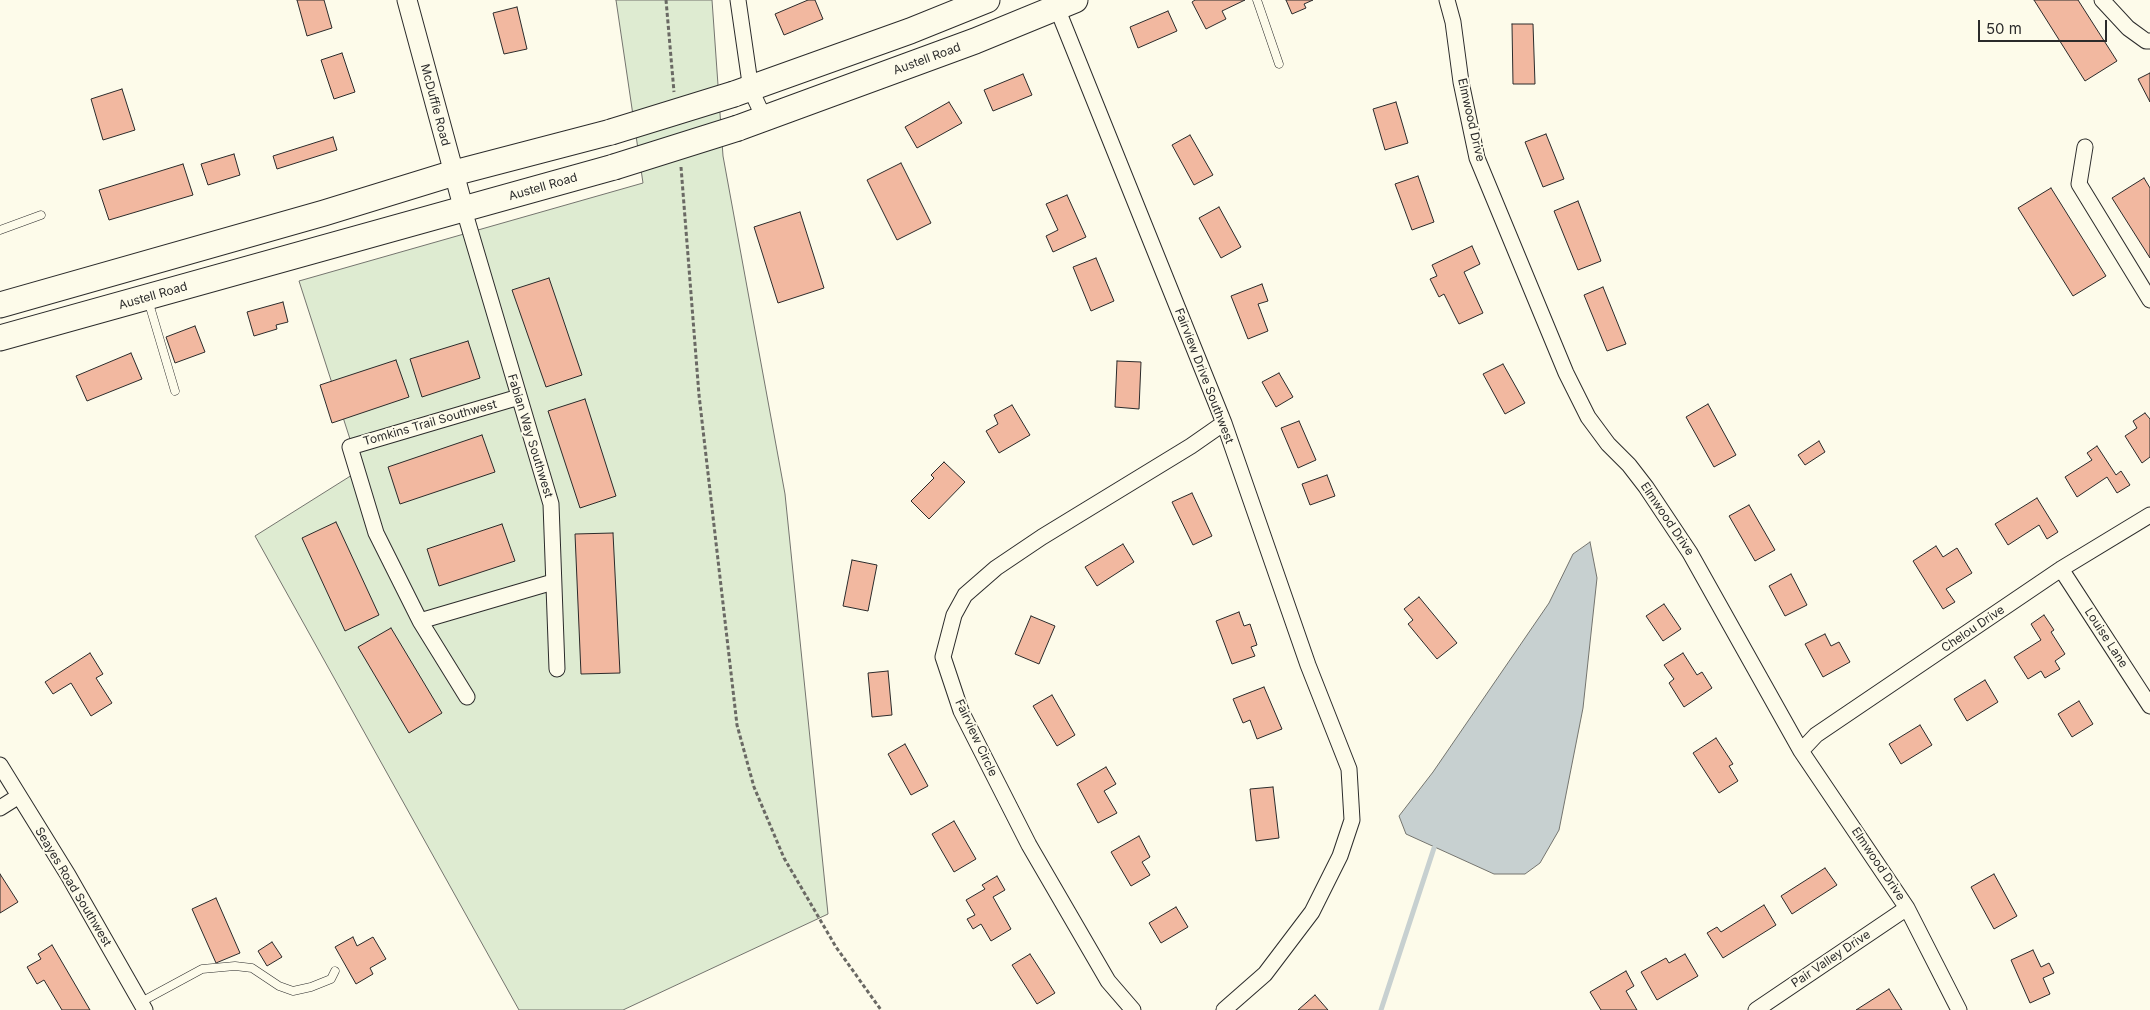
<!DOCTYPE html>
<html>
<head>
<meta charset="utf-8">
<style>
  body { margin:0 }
  #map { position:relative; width:2150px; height:1010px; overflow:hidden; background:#fdfbea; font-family:Inter,sans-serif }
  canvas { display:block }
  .scale { position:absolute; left:1978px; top:20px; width:129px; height:22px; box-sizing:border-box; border:2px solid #2b2b2b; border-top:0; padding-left:6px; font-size:15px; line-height:18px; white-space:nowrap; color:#2b2b2b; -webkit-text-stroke:4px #fdfbea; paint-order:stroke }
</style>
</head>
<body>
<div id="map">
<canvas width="2150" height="1010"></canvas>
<div class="scale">50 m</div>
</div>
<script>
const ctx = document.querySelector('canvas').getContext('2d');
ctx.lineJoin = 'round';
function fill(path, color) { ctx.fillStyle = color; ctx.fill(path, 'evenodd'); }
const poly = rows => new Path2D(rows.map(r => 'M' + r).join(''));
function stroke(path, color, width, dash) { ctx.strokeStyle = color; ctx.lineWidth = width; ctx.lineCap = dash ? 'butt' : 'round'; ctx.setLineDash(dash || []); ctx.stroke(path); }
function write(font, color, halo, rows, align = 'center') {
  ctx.font = font + ' Inter,sans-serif'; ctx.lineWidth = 4; ctx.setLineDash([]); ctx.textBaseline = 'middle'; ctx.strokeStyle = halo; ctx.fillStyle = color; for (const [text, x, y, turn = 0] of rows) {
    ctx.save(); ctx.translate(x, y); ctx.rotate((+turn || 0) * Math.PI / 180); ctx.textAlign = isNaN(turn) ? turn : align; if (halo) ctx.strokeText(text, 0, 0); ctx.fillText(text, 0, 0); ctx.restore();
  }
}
const green = poly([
  [616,0,712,0,723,156,785,494,828,914,623,1010,519,1010,255,536,360,470,299,281,643,183,616,0]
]);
const water = poly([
  [1590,542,1597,578,1589,652,1583,708,1559,830,1540,863,1525,874,1494,874,1406,834,1399,816,1433,772,1549,603,1573,554,1590,542]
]);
const stream = poly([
  [1381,1010,1434,848]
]);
const building = poly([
  [297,0,324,0,332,28,307,36,297,0],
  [808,0,815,0,823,19,784,35,775,14,808,0],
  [1195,0,1245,0,1222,11,1226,19,1206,29,1192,2,1195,0],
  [1286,0,1313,0,1304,4,1306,8,1292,14,1286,0],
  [2034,0,2078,0,2117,61,2085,81,2034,0],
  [517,7,527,49,504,54,493,13,517,7],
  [1168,11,1177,31,1138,48,1130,27,1168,11],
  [1512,24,1533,24,1535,84,1513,84,1512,24],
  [342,53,355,92,334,99,321,60,342,53],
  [2150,73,2150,102,2138,79,2150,73],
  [1023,74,1032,95,993,111,984,90,1023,74],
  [122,89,135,130,103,140,91,99,122,89],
  [949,102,962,123,917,148,905,127,949,102],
  [1396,102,1408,143,1385,150,1373,109,1396,102],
  [1546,134,1564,179,1543,187,1525,142,1546,134],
  [1190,135,1213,175,1194,185,1172,145,1190,135],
  [333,137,337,150,277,169,273,156,333,137],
  [234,154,240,175,208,185,201,164,234,154],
  [901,163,931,223,897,240,867,180,901,163],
  [183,164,193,195,109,220,99,190,183,164],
  [1418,176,1434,222,1412,230,1395,184,1418,176],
  [2144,178,2150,188,2150,258,2112,198,2144,178],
  [2051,188,2106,276,2073,296,2018,208,2051,188],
  [1067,195,1086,237,1053,252,1046,236,1058,230,1046,204,1067,195],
  [1578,201,1601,261,1578,270,1554,211,1578,201],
  [1219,207,1241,247,1221,258,1199,218,1219,207],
  [800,212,824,288,778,303,754,227,800,212],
  [1472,246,1480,264,1464,272,1483,313,1459,324,1444,294,1439,297,1430,279,1437,276,1432,265,1472,246],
  [1096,258,1114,301,1091,311,1073,267,1096,258],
  [549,278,582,375,546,387,512,290,549,278],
  [1262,284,1268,301,1258,304,1268,331,1248,339,1231,296,1262,284],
  [1603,287,1626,344,1607,351,1584,295,1603,287],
  [283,302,288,322,276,325,277,329,254,336,247,312,283,302],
  [195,326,205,352,175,363,166,337,195,326],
  [468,341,480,378,422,397,410,359,468,341],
  [131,353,142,379,87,401,76,376,131,353],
  [396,360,409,397,332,423,320,385,396,360],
  [1117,361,1141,362,1139,409,1115,407,1117,361],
  [1503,364,1525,403,1505,414,1483,374,1503,364],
  [1279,373,1293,397,1276,407,1262,382,1279,373],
  [585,399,616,496,580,508,548,411,585,399],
  [1708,404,1736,455,1714,467,1686,417,1708,404],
  [1012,405,1030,435,999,453,986,431,998,424,994,415,1012,405],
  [2145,413,2150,419,2150,457,2142,463,2125,436,2137,428,2133,421,2145,413],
  [1299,421,1316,460,1298,468,1281,428,1299,421],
  [482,435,495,472,400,504,388,467,482,435],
  [1819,441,1825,452,1805,465,1798,455,1819,441],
  [2097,446,2116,475,2121,471,2130,485,2117,493,2107,477,2077,497,2065,477,2092,460,2087,453,2097,446],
  [944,462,965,482,929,519,911,501,934,478,931,475,944,462],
  [1327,475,1335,496,1310,505,1302,484,1327,475],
  [1192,493,1212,536,1193,545,1172,502,1192,493],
  [2037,498,2058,532,2047,539,2039,525,2008,545,1995,524,2037,498],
  [1749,505,1775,550,1755,561,1729,516,1749,505],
  [336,522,379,615,345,631,302,538,336,522],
  [502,524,515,561,439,586,427,549,502,524],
  [613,533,620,673,581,674,575,534,613,533],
  [1123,544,1134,562,1097,586,1085,567,1123,544],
  [1936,546,1943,557,1957,548,1972,573,1946,589,1955,602,1943,609,1913,561,1936,546],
  [852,560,877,565,868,611,843,606,852,560],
  [1791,574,1807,605,1785,616,1769,586,1791,574],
  [1419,597,1457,643,1437,659,1408,624,1413,620,1404,609,1419,597],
  [1664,604,1681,629,1663,641,1646,616,1664,604],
  [1239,612,1244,626,1250,624,1257,645,1251,647,1255,656,1232,664,1216,621,1239,612],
  [2044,615,2054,630,2051,632,2065,654,2055,661,2060,669,2045,678,2041,671,2028,679,2014,657,2041,640,2031,624,2044,615],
  [1031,616,1055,626,1039,664,1015,654,1031,616],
  [391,628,442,713,409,733,358,647,391,628],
  [1825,634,1831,646,1839,642,1850,662,1823,677,1805,644,1825,634],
  [90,653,103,674,96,678,112,703,91,716,71,683,53,694,45,682,90,653],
  [1683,653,1697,675,1702,672,1712,688,1684,707,1669,683,1674,679,1664,665,1683,653],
  [888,671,892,715,872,717,868,673,888,671],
  [1985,680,1998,702,1967,721,1954,699,1985,680],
  [1264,687,1282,729,1257,739,1250,720,1243,723,1233,699,1264,687],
  [1052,695,1075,735,1057,746,1033,706,1052,695],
  [2079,701,2093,724,2072,737,2058,714,2079,701],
  [1920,725,1932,745,1901,764,1889,744,1920,725],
  [1716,738,1733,764,1729,766,1738,781,1719,793,1693,753,1716,738],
  [905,744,928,786,911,795,888,754,905,744],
  [1106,767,1116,784,1104,791,1117,813,1098,823,1077,784,1106,767],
  [1273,787,1279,838,1256,841,1250,789,1273,787],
  [954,821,976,859,954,872,932,834,954,821],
  [1139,836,1150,857,1142,862,1150,875,1131,886,1111,852,1139,836],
  [1825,868,1837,885,1792,914,1781,896,1825,868],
  [0,874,18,902,0,913,0,874],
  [1994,874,2017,916,1994,929,1971,887,1994,874],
  [997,876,1005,890,993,897,1011,929,991,941,981,924,973,929,967,919,975,915,966,900,985,889,982,885,997,876],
  [216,898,240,953,216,963,192,909,216,898],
  [1764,905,1776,925,1723,958,1707,933,1717,927,1721,932,1764,905],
  [1176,907,1188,927,1161,943,1149,923,1176,907],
  [353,937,357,946,373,937,386,959,370,968,373,974,356,984,335,947,353,937],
  [272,942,282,957,267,966,258,951,272,942],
  [52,945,90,1010,62,1010,44,980,37,984,27,967,41,959,38,954,52,945],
  [2033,950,2041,967,2049,963,2054,973,2043,978,2050,994,2030,1003,2011,960,2033,950],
  [1030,954,1055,993,1037,1004,1012,965,1030,954],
  [1685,954,1698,976,1657,1000,1641,972,1666,958,1669,963,1685,954],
  [1626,971,1634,986,1626,991,1637,1010,1601,1010,1590,992,1626,971],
  [1889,989,1902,1010,1856,1010,1889,989],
  [1315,995,1328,1010,1298,1010,1315,995]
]);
const path = poly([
  [666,0,674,92],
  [681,167,699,395,737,725,754,787,784,858,836,947,881,1010]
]);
const service = poly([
  [1257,0,1279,64],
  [0,230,41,215],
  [148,300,175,391],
  [141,1002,202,969,235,966,252,968,279,986,293,991,311,987,331,979,335,971]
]);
const minor = poly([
  [738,0,751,90,765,120],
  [1447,0,1453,22,1461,82,1477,158,1566,373,1588,417,1608,444,1629,465,1646,487,1690,553,1801,751,1907,908,1959,1010],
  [2102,0,2128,28,2146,41,2150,41],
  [1057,8,1224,423,1308,665,1349,769,1352,820,1340,856,1312,912,1265,974,1224,1010],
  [2085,147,2079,184,2150,300],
  [464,210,551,504,557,669],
  [2061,569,2150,706],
  [420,621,553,582],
  [467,697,420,621,376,533,350,447,519,397],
  [1801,751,1816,735,2061,569,2150,515],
  [0,765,68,875,145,1010],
  [0,808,19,796],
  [1133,1010,1108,981,1029,845,961,711,943,657,954,615,965,595,996,568,1042,537,1191,446,1224,423],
  [1756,1010,1907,908]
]);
const tertiary = poly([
  [407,0,464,210]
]);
const primary = poly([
  [734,94,910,31,987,0],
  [738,128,975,41,1075,0],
  [0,305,324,213,454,173,611,132],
  [0,338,614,167]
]);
const primaryBridge = poly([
  [611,132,734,94],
  [614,167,738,128]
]);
const streetNames = [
  ["Austell Road",927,59,-20],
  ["McDuffie Road",435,105,75],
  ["Elmwood Drive",1471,120,77],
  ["Austell Road",543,187,-16],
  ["Austell Road",153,296,-16],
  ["Fairview Drive Southwest",1204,376,69],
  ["Tomkins Trail Southwest",430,423,-16],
  ["Fabian Way Southwest",530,436,73],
  ["Elmwood Drive",1667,519,56],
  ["Chelou Drive",1973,629,-34],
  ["Louise Lane",2106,638,57],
  ["Fairview Circle",976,738,65],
  ["Elmwood Drive",1878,864,56],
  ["Seayes Road Southwest",73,887,59],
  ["Pair Valley Drive",1831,959,-34]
];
fill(green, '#deebd1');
stroke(green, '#74746e', 1);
fill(water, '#c7d0d0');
stroke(water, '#74746e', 1);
stroke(stream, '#c7d0d0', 5);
fill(building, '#f2b8a0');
stroke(building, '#2b2b2b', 1);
stroke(service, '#2b2b2b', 9);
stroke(minor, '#2b2b2b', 17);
stroke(tertiary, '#2b2b2b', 21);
stroke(primary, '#2b2b2b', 27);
stroke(path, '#6a6964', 3, [4, 2.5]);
stroke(service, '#fdfbea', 8);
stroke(minor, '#fdfbea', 15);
stroke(tertiary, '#fdfbea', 19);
stroke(primary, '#fdfbea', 25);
stroke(primaryBridge, '#2b2b2b', 27, []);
stroke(primaryBridge, '#fdfbea', 25);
write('12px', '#2b2b2b', '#fdfbea', streetNames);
</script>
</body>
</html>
